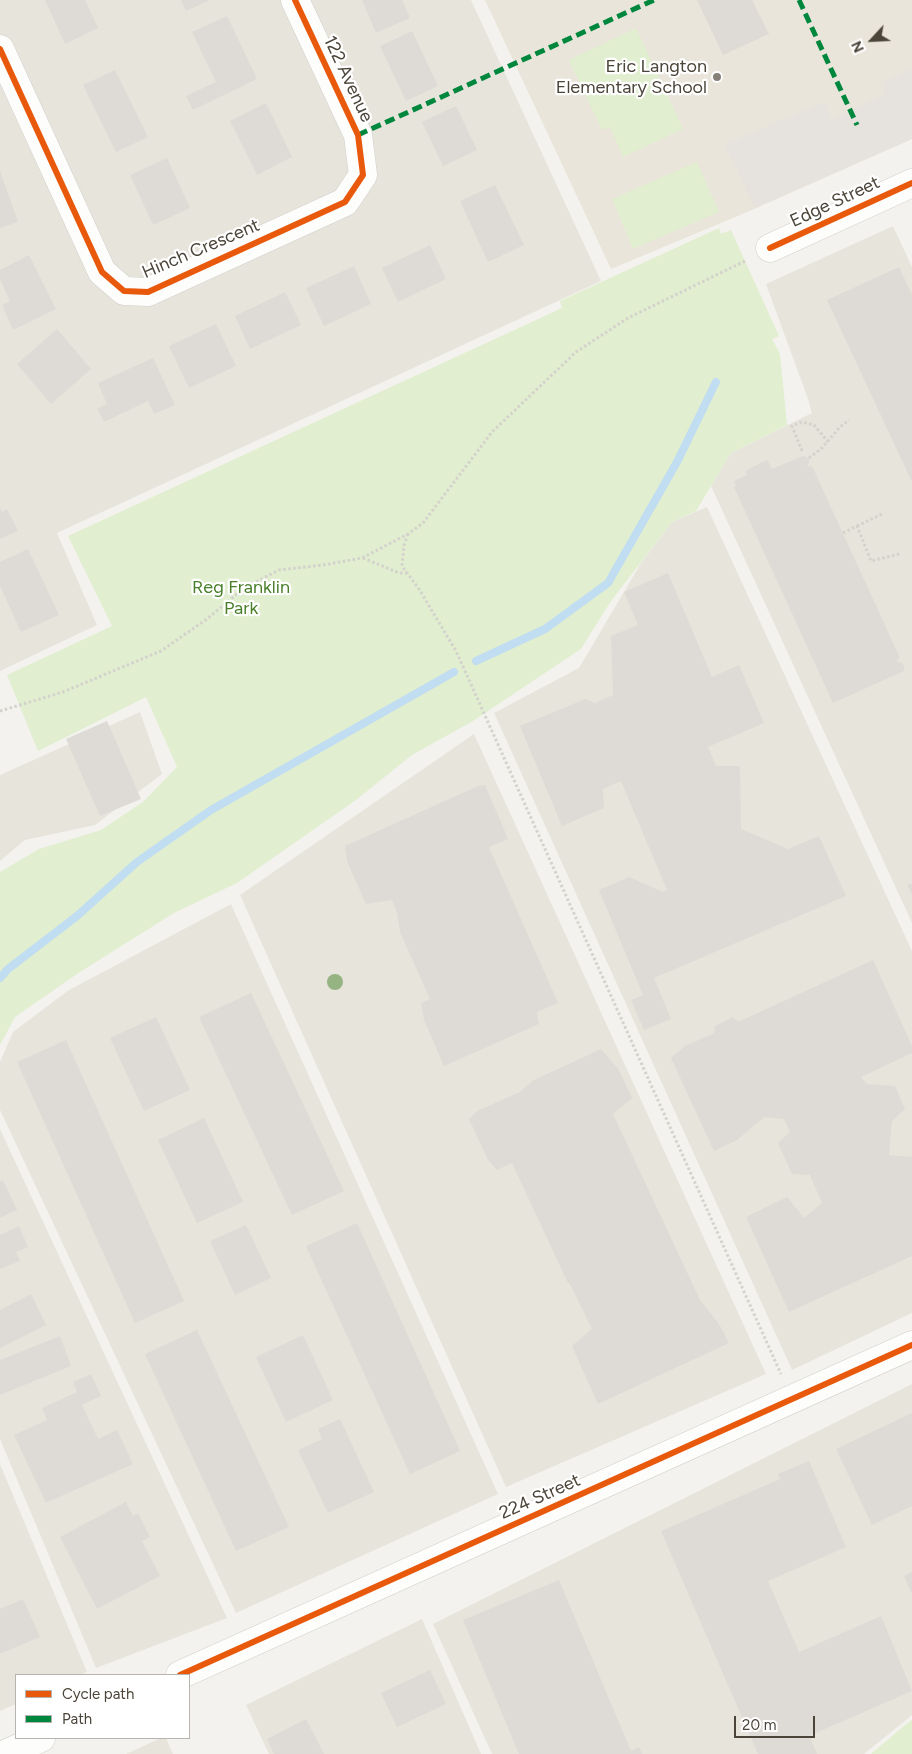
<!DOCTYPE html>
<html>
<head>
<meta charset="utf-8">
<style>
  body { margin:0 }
  #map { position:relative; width:912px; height:1754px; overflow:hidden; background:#f4f2ee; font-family:Figtree,sans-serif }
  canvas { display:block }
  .legend { position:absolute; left:15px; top:1674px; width:175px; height:65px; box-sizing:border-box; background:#fff; border:1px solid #b7b4b0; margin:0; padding:6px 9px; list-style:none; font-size:15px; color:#4b4439 }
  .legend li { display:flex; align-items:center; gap:10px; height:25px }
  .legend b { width:25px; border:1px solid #b7b4b0 }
  .north { position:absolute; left:847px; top:15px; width:50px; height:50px; -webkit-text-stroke:4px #fff; paint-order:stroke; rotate:245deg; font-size:14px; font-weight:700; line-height:20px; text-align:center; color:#4b4439 }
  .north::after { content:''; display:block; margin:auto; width:18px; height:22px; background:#4b4439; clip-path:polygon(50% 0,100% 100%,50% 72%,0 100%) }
  .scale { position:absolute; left:734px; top:1716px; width:81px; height:22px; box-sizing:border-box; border:2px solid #4b4439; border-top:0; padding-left:6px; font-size:15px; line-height:18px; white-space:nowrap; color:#4b4439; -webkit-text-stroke:4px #fff; paint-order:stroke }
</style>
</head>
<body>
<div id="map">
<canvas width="912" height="1754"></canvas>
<ul class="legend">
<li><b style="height:6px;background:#e8590c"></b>Cycle path</li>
<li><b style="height:6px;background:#00873e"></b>Path</li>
</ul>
<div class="north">N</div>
<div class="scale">20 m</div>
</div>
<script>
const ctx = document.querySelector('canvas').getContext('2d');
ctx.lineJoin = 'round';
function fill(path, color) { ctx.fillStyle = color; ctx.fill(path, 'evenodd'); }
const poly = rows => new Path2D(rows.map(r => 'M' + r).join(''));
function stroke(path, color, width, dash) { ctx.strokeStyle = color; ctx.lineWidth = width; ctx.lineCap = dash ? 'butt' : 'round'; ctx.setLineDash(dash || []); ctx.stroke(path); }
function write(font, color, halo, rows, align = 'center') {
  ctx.font = font + ' Figtree,sans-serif'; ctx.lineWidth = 4.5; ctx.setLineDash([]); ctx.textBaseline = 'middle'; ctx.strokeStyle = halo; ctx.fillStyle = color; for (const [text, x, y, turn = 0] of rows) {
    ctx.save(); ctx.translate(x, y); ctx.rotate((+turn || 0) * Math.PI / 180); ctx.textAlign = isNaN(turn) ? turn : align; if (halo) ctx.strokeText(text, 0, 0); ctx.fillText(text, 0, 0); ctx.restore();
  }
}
const residential = poly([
  [0,0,471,0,601,281,57,533,97,625,0,671],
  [893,226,912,267,912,923,711,486,731,453,812,413,808,399,766,284],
  [707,507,912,951,912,1313,792,1370,494,713,579,668,641,563,672,522],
  [140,712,162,774,95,825,25,840,0,861,0,775],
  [474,734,766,1374,506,1487,240,895],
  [231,904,498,1494,236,1613,0,1110,0,1062,13,1032,69,990],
  [0,1129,227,1618,96,1668,0,1439],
  [912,1384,912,1715,864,1754,492,1754,433,1624],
  [0,1464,87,1672,80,1675,16,1675,16,1704,0,1711],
  [422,1619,481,1754,269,1754,246,1705],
  [161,1738,166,1738,173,1754,126,1754]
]);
const education = poly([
  [485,0,912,0,912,139,752,210,611,269]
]);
const green = poly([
  [636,28,683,129,623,157,610,127,602,130,569,60],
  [697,162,719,212,633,249,612,199],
  [719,228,721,234,731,230,779,336,772,339,780,354,787,425,731,453,696,511,672,522,611,601,581,649,473,721,412,755,356,800,237,883,174,913,80,972,15,1017,0,1045,0,872,39,849,101,830,143,802,177,767,146,697,38,751,7,675,112,626,68,536,562,308,560,301],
  [912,1720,912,1754,871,1754,905,1725]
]);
const parking = poly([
  [912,69,912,139,755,208,724,144,825,102,832,119,885,94,881,83]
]);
const stream = poly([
  [476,661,545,629,608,583,677,462,716,382],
  [0,978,8,969,77,916,137,862,211,810,454,672]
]);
const building = poly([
  [45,0,85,0,98,28,65,44],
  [181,0,210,0,186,11],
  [362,0,402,0,410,18,376,33],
  [697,0,752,0,769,34,723,55],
  [227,16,257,79,193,110,186,96,216,82,192,32],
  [412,31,438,86,406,101,380,46],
  [115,70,148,137,116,152,83,85],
  [266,103,292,157,257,175,230,121],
  [456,106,477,150,443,166,422,122],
  [167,158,190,208,153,225,130,175],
  [0,171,18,222,0,228],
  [495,185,524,245,488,262,460,201],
  [430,245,446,279,398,302,382,268],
  [29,255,56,309,13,330,2,305,10,301,0,279,0,270],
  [354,266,371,304,324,326,306,288],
  [899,267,912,295,912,482,827,300],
  [285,292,301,325,250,349,235,316],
  [216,324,236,366,189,388,169,346],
  [57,329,91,369,51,404,17,364],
  [153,358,175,405,154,414,148,401,104,422,97,409,107,404,98,383],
  [803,456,809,458,809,463,807,467,812,466,900,658,897,659,898,662,903,663,904,667,904,671,833,703,734,487,736,486,734,481,747,475,745,471,767,460,772,469],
  [0,507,2,512,7,509,18,531,0,539],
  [28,549,59,615,21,632,0,586,0,562],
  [668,573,712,677,739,665,764,723,708,747,716,766,740,766,741,829,788,849,819,836,846,896,654,978,671,1019,644,1030,631,1000,643,995,599,890,629,877,663,892,667,890,621,781,603,789,604,808,562,826,520,726,585,699,595,703,613,695,611,636,638,625,624,592],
  [107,721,141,799,100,816,66,739],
  [485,785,508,839,489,847,558,1003,537,1012,539,1024,444,1066,424,1020,421,1003,430,999,400,932,397,912,392,900,366,904,347,861,345,846,478,786],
  [912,883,912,894,907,885],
  [873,960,912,1046,912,1053,861,1077,867,1084,895,1086,905,1109,892,1121,889,1155,912,1157,912,1256,789,1312,746,1217,787,1197,804,1218,822,1203,810,1175,792,1174,778,1143,790,1132,784,1119,764,1117,737,1140,714,1151,671,1058,685,1046,714,1033,715,1026,733,1017,738,1022],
  [251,993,344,1191,292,1215,199,1017],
  [156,1017,190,1090,144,1111,110,1038],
  [66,1040,184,1301,135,1323,17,1062],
  [601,1049,619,1070,632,1098,613,1114,700,1300,719,1324,729,1343,598,1404,572,1346,592,1329,571,1286,567,1281,512,1163,497,1170,488,1160,469,1119,479,1110,520,1092,534,1080],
  [204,1118,243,1202,197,1223,158,1140],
  [3,1180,17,1210,0,1218,0,1181],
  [357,1223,460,1451,410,1474,306,1246],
  [246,1225,271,1278,235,1295,210,1241],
  [19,1226,28,1247,16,1252,20,1261,0,1269,0,1235],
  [31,1294,46,1325,0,1348,0,1310],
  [197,1330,289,1527,236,1551,145,1354],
  [303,1335,333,1400,286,1422,256,1357],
  [60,1336,71,1366,0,1395,0,1360],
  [91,1374,101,1396,82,1405,98,1439,117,1430,133,1464,46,1503,14,1435,47,1420,42,1408,77,1392,73,1382],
  [912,1413,912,1506,872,1525,836,1449],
  [340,1419,374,1492,328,1513,298,1450,322,1439,318,1429],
  [809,1461,846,1547,768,1581,799,1652,881,1616,912,1691,809,1736,817,1754,758,1754,661,1531,780,1479,778,1474],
  [126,1502,133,1516,138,1513,150,1537,142,1541,160,1576,97,1609,60,1537],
  [912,1572,912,1594,904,1576],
  [559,1580,631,1751,639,1747,642,1754,519,1754,463,1620],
  [23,1599,40,1637,0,1654,0,1609],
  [430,1670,446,1704,397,1727,381,1693],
  [306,1719,324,1754,274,1754,267,1739]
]);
const path = poly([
  [802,451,792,426,802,422,814,425,828,442],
  [809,458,822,448,840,427,849,420],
  [857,526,884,513],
  [843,533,857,526,871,561,899,554],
  [408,534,404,545,402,566,419,589,456,651,781,1374],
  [363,558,399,573,408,573],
  [0,711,63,692,161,651,207,619,244,588,279,570,323,565,362,558,408,534,423,523,492,432,576,352,628,318,747,260]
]);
const minor = poly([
  [0,49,102,272,124,291,148,292,345,202,363,175,358,135,295,0],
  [770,248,912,183]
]);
const tertiary = poly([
  [180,1675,912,1345],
  [5,1754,41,1738]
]);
const quiet = poly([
  [799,0,857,125],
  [358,135,654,0]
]);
const cycleway = poly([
  [0,49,102,272,124,291,148,292,345,202,363,175,358,135,295,0],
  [770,248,912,183],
  [180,1675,912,1345]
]);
const trees = [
  [335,982]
];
const markers = [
  [717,77,5,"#868178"]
];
const poiNames = [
  ["Eric Langton",707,67],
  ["Elementary School",707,88]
];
const streetNames = [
  ["122 Avenue",348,79,65],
  ["Edge Street",835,202,-25],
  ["Hinch Crescent",201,249,-23],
  ["224 Street",540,1497,-24]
];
const parkNames = [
  ["Reg Franklin",241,588],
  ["Park",241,609]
];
fill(residential, '#e7e4dc');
fill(education, '#eae5da');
fill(green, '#e1eecf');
fill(parking, '#e6e3df');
stroke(stream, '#c0ddf1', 8);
fill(building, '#dedbd6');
stroke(minor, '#d2d0cb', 29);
stroke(tertiary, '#d2d0cb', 29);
stroke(path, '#d3d2cc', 3, [2.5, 2.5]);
stroke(minor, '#fdfdfc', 28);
stroke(tertiary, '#fdfdfc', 28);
stroke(quiet, '#00873e', 5, [10, 5]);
stroke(cycleway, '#e8590c', 6);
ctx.fillStyle = '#96b382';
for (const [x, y] of trees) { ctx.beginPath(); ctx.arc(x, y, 8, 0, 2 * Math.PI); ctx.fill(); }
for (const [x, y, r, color] of markers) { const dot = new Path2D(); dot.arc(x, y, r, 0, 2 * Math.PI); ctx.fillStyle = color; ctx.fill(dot); stroke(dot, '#fff', 2); }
write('18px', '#4b4439', '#fff', poiNames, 'right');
write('18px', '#4b4439', '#fff', streetNames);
write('18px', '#4a7f2a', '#fff', parkNames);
</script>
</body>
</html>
